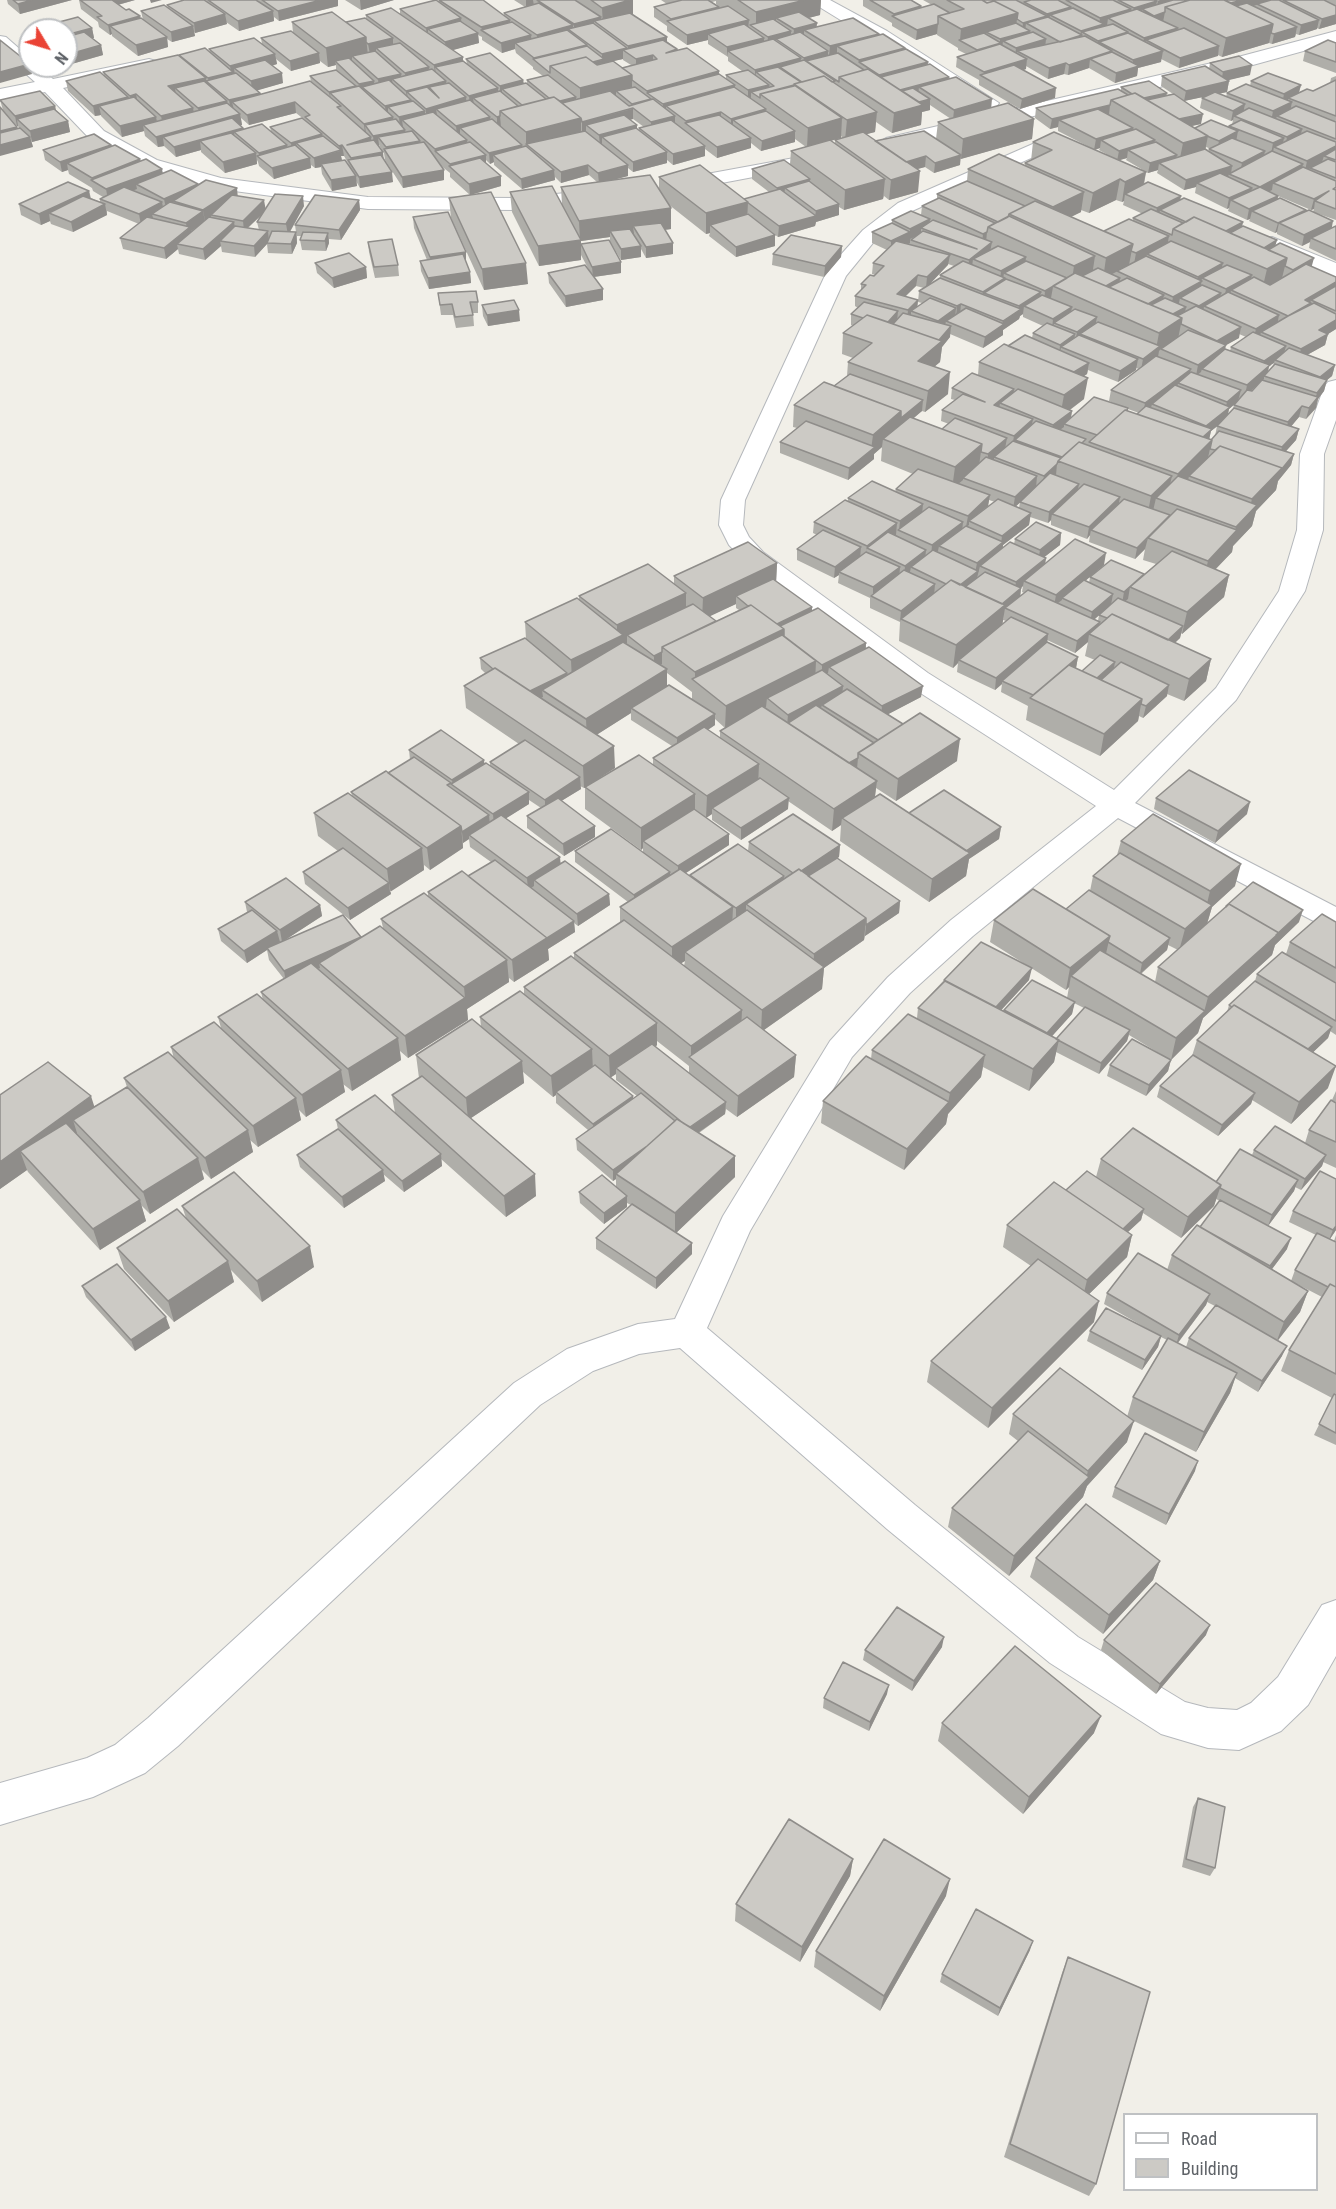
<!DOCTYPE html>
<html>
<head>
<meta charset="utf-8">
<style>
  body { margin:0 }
  #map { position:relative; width:1336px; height:2209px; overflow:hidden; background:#f1efe8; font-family:"Roboto Condensed",sans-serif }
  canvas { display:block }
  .legend { position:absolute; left:1123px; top:2113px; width:195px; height:78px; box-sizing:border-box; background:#fff; border:2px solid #bfc1c3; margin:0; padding:8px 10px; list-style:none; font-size:18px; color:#5f6368 }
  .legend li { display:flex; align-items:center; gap:12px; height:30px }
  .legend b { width:30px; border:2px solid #bfc1c3 }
  .north { position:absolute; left:18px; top:18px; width:60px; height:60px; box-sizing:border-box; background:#fff; border:2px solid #bfc1c3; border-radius:50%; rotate:128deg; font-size:16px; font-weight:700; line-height:24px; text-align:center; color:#5f6368 }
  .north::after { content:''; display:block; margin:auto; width:21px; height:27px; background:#ea4335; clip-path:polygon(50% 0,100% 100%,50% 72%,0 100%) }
</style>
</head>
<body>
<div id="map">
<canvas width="1336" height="2209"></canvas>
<ul class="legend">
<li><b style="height:8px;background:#fff"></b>Road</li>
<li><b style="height:16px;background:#cccac5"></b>Building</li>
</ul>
<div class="north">N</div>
</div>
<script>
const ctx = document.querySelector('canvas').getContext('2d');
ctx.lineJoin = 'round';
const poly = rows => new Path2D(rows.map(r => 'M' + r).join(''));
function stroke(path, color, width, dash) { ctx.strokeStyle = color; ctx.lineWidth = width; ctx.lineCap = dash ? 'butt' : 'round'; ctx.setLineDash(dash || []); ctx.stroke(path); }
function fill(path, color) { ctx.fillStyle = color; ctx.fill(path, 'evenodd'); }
const minor = poly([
  [808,0,830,0,887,31,999,103,996,107,982,107,808,0],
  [1336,31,1336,42,1242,68,886,150,876,144,886,138,1238,57,1336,31],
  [0,36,6,37,30,58,30,66,39,66,53,79,149,59,156,61,158,65,156,69,63,88,104,131,157,160,221,178,368,197,516,198,605,189,612,191,615,195,612,199,605,201,516,210,368,209,212,188,143,168,90,139,45,92,0,101,0,89,35,82,0,51,0,36],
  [1051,136,1058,138,1061,142,1058,146,912,211,877,238,846,276,745,500,743,525,749,537,763,552,928,673,1114,790,1216,688,1279,591,1297,530,1300,454,1324,387,1328,382,1336,380,1336,420,1324,454,1323,530,1305,591,1236,700,1135,803,1336,907,1336,931,1325,927,1118,818,973,936,910,993,852,1057,750,1231,707,1328,915,1505,1078,1637,1185,1702,1208,1708,1237,1710,1251,1703,1278,1677,1322,1605,1336,1600,1336,1656,1308,1705,1281,1731,1239,1750,1208,1748,1161,1734,1050,1663,887,1529,680,1348,639,1354,593,1371,540,1405,178,1746,145,1773,93,1797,0,1825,0,1783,87,1758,115,1745,148,1718,514,1383,567,1349,638,1324,675,1319,723,1216,830,1041,888,977,951,920,1096,806,908,685,745,562,729,545,719,525,721,500,828,269,863,230,898,203,1051,136],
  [794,158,801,160,804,164,801,168,674,192,667,190,664,186,667,182,674,180,794,158],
  [1272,237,1336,263,1336,277,1265,247,1261,243,1265,239,1272,237]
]);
const wall = poly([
  [0,0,72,0,20,14,8,4,7,0],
  [79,0,135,0,118,5,143,20,141,11,168,8,167,5,184,0,338,0,338,6,279,21,274,17,274,21,239,31,226,22,227,24,195,33,194,32,195,36,172,42,167,39,168,47,138,56,112,36,112,34,110,35,99,27,98,22,81,9],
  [345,0,394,0,361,10],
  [439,0,504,16,504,13,525,7,514,0,633,0,633,15,677,49,677,51,726,79,726,75,742,71,728,61,728,57,708,44,708,40,687,45,667,31,667,26,654,17,654,7,667,4,661,0,821,0,820,15,808,18,817,23,816,27,879,35,928,62,927,65,991,108,1034,119,1032,139,960,159,960,165,934,173,925,167,917,169,918,192,889,200,884,196,883,199,844,210,839,207,839,215,816,222,815,226,778,237,747,213,747,215,775,235,775,246,736,257,709,236,710,233,706,234,668,204,671,229,665,230,673,254,646,258,641,249,641,257,621,260,610,242,610,237,581,241,581,260,539,266,512,212,510,192,562,205,561,187,597,182,589,175,561,183,555,177,555,180,522,189,494,165,494,162,490,164,486,160,486,164,501,176,501,186,470,195,450,177,450,173,440,165,444,170,444,180,403,188,385,160,384,153,379,145,378,146,393,182,360,188,356,181,357,186,332,191,322,174,321,167,315,168,311,165,311,168,274,179,259,166,258,162,257,160,257,164,225,173,201,152,201,150,176,157,165,147,164,146,158,147,145,136,144,131,122,137,101,116,101,115,95,116,68,91,66,81,104,75,103,72,180,57,179,55,210,52,209,49,262,44,261,38,293,33,292,22,346,22,366,18,366,15,400,14,400,9,439,3],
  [716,1,716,4,721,8,719,8,712,2],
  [478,35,482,37,482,40,502,53,515,49,516,53,533,67,533,69,543,76,527,80,527,84,524,83,523,80,466,59,467,64,452,50,479,43],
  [276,59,291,71,320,63,320,61,328,67,336,65,336,70,310,76,311,82,260,95,260,93,257,90,283,83,272,66,277,64],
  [623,59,623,60,631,65,622,68,613,61],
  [930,105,951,119,938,122,936,139,875,141,866,134,875,132,876,122,892,133,921,125,922,112,930,110],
  [296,113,305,120,270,127,271,132,244,129,240,125,242,125,241,118,249,125],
  [633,119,644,127,639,128,639,131,630,120],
  [841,136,843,138,835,140,835,143,831,141,841,138],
  [795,139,806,147,791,151,790,164,752,169,752,179,769,192,744,199,659,177,659,189,610,180,628,176,628,168,633,172,667,163,667,160,673,165,705,156,705,149,717,158,751,148,751,143,761,151,795,142],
  [341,156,344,156,348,163,349,166,342,160],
  [863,0,911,0,921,6,921,8,932,5,923,0,1336,0,1336,24,1319,29,1317,28,1317,29,1299,35,1296,34,1295,37,1272,44,1269,43,1222,57,1218,55,1179,68,1161,59,1161,62,1138,68,1137,76,1115,83,1089,68,1068,75,1064,74,1048,79,1026,66,1026,69,1024,70,1055,98,1020,109,979,85,979,80,956,67,957,57,966,54,958,50,958,48,937,35,937,34,916,40,892,26,892,23,863,6],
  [78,17,92,28,94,38,92,38,101,45,103,55,68,65,66,64,66,30,30,30,30,43,27,41,25,31],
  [1336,43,1336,73,1303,61,1305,51],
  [1210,63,1250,75,1227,80,1229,81,1227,92,1218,94,1226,97,1227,93,1250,86,1251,81,1301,85,1299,93,1313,91,1330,83,1331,78,1336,76,1336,220,1313,212,1314,209,1311,210,1278,196,1278,199,1305,211,1331,228,1336,226,1336,261,1309,248,1310,242,1302,246,1277,234,1277,232,1275,233,1249,221,1250,219,1247,220,1228,211,1229,208,1227,209,1195,193,1196,187,1184,190,1157,173,1158,170,1148,173,1146,172,1144,185,1181,200,1243,222,1242,227,1312,267,1336,277,1336,329,1328,334,1325,345,1307,355,1335,365,1332,376,1327,380,1324,391,1318,399,1316,408,1306,419,1299,417,1291,426,1299,429,1296,440,1286,451,1294,454,1291,465,1278,481,1276,490,1256,511,1252,526,1233,546,1232,552,1215,570,1229,575,1224,597,1182,634,1181,633,1180,638,1175,643,1211,659,1206,681,1184,701,1167,694,1167,696,1143,718,1139,716,1138,721,1100,756,1026,720,1028,706,1001,692,1002,684,995,690,957,672,958,663,953,668,899,641,900,622,870,608,870,598,838,583,839,575,834,578,797,560,797,549,817,535,813,533,814,522,848,501,848,498,895,492,896,489,913,474,881,461,882,447,874,454,874,459,848,480,780,453,780,442,797,428,793,427,794,405,834,386,847,376,848,362,853,358,842,354,843,333,853,326,851,325,851,314,858,308,855,306,855,296,861,291,861,284,875,275,872,274,873,263,887,250,872,243,872,232,892,223,892,220,921,215,922,206,937,199,937,194,967,181,968,169,1025,165,1025,163,1031,161,1033,142,1093,149,1058,131,1058,127,1050,129,1035,118,1036,108,1121,90,1121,87,1166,95,1173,94,1161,86,1162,76,1209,69],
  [1207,96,1202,98,1200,108,1231,121,1233,120,1232,125,1229,126,1229,128,1195,128,1191,126,1201,124,1184,101],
  [1206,147,1211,149,1209,149,1209,152,1205,150],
  [1100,148,1099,150,1108,155,1094,150],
  [1127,158,1126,160,1143,170,1119,160],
  [1116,200,1122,202,1124,201,1123,205,1143,214,1133,218,1133,220,1104,231,1071,217,1081,212,1081,210,1089,213],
  [948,264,954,266,940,275,940,278,930,284],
  [916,286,924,288,919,291,918,302,922,303,917,307,918,300,905,297],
  [1023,314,1023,317,1043,326,1033,333,1032,338,1008,346,979,362,978,375,952,388,951,399,955,400,942,410,941,421,949,424,942,429,913,418,922,411,925,412,948,394,934,367,940,362,942,347,950,337,950,334,983,348,1003,335,1003,330,1019,319,1020,316],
  [1239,334,1246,337,1231,347,1230,351,1225,349,1225,345,1239,338],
  [1274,363,1273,367,1268,372,1269,366],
  [1136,368,1139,369,1111,390,1109,401,1123,407,1071,418,1072,411,1070,410,1084,399,1084,376,1087,374,1088,370,1118,382,1136,370],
  [1234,405,1233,409,1228,414,1229,409],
  [1128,409,1139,413,1137,414,1128,411],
  [1217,426,1215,436,1211,440,1209,439,1211,431,1218,426],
  [989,500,995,502,988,506],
  [1020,502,1019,508,1015,507],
  [1030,517,1048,523,1051,520,1051,525,1087,539,1090,535,1089,542,1135,559,1145,549,1143,560,1156,564,1144,574,1090,577,1089,583,1085,581,1104,565,1045,564,1046,558,1044,557,1060,545,1061,533,1015,539,1014,544,1003,548,1003,545,1029,525],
  [1023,586,1022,592,1024,593,1020,596,1021,588],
  [1004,612,1003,620,1006,621,1002,625],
  [1099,615,1098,621,1094,620],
  [1047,640,1075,653,1088,642,1085,656,1095,660,1082,671,1076,668,1078,657,1047,642],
  [0,100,55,106,56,110,68,121,70,132,32,142,31,140,33,147,17,128,19,128,18,126,17,126,3,110],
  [111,145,111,147,140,159,141,162,163,173,198,184,198,185,238,196,265,209,304,206,290,232,296,232,295,225,359,200,360,210,341,240,329,239,329,243,326,251,302,250,300,240,302,236,297,236,297,243,292,254,268,253,267,244,255,257,222,252,221,246,205,260,179,254,178,249,166,259,123,249,120,238,139,224,107,211,107,215,73,232,51,224,50,221,41,225,21,215,19,204,89,191,91,198,100,202,100,199,103,197,93,191,92,188,69,174,68,170,62,172,45,160,43,150],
  [262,214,257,222,259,230,248,228],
  [449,198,528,284,484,290,451,218],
  [413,217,466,263,470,272,471,283,429,289,421,271,420,261,427,260,414,228],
  [368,242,398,265,399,276,375,278,369,252],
  [581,244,621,262,621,273,594,277,603,289,603,300,566,307,549,283,548,273,590,272,581,255],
  [842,246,841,257,824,277,772,265,773,254],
  [315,263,366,267,367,278,334,288,317,273],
  [438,293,478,302,478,313,473,313,474,326,456,328,453,315,441,315],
  [482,305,520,321,488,326,483,316],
  [777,563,776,581,812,610,866,643,866,648,921,697,888,714,957,761,896,801,876,788,875,797,909,813,1001,827,999,839,969,859,966,876,929,902,840,841,841,825,832,831,788,801,788,809,741,840,712,820,712,814,706,818,729,845,686,873,690,876,690,875,748,851,749,842,840,845,839,857,837,858,900,901,899,913,865,936,864,940,824,968,822,989,764,1030,796,1055,794,1077,737,1117,726,1109,725,1114,699,1133,735,1156,735,1177,676,1233,692,1243,692,1254,656,1289,596,1249,596,1238,631,1205,627,1203,627,1207,604,1224,580,1203,579,1192,616,1187,616,1179,613,1181,577,1150,576,1139,588,1130,556,1103,556,1095,553,1097,523,1072,524,1083,471,1118,536,1196,506,1217,441,1159,442,1166,404,1192,383,1174,385,1181,344,1208,300,1167,297,1155,338,1129,336,1120,395,1113,392,1095,419,1078,416,1055,481,1027,480,1017,524,994,524,987,574,958,574,953,620,923,620,907,628,902,575,862,575,851,643,852,643,848,641,850,585,809,585,788,584,788,580,786,581,789,561,801,595,826,595,837,564,856,527,828,527,816,541,808,529,800,529,804,506,818,561,863,609,894,610,905,578,926,574,923,575,932,548,949,549,960,514,982,509,978,509,982,467,1009,468,1020,408,1058,400,1051,401,1060,352,1091,343,1084,345,1092,306,1117,299,1110,301,1120,258,1147,250,1140,253,1152,211,1179,202,1170,204,1179,150,1214,141,1205,146,1221,100,1250,28,1172,27,1170,0,1189,0,1095,95,1106,127,1087,124,1078,174,1059,171,1047,221,1028,218,1017,263,1000,261,992,284,979,269,960,267,950,247,963,221,941,218,929,247,912,245,902,320,905,322,916,285,940,361,938,383,928,381,919,428,896,428,892,468,876,491,862,470,847,469,839,463,843,463,848,430,870,424,865,424,870,390,891,391,894,350,920,305,884,303,872,338,851,318,836,314,813,352,796,351,792,388,773,410,760,409,750,485,763,490,766,490,762,519,744,466,708,464,686,485,673,481,669,480,658,526,639,525,622,579,600,579,596,674,584,674,576],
  [736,604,736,608,739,610,716,621,709,616],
  [667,673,692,692,692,699,667,686],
  [631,713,631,720,672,746,653,758,653,764,599,778,615,768,596,735],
  [715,719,725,728,720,731,720,738,708,730,715,725],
  [685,961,684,966,680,963],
  [657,1041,689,1066,689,1073,656,1047,657,1045],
  [616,1074,616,1080,637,1096,633,1099,633,1096,611,1077],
  [1156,798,1247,814,1215,843,1154,809],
  [1121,841,1235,886,1212,907,1207,924,1225,908,1226,906,1299,922,1275,945,1272,955,1203,1018,1198,1033,1171,1060,1168,1071,1146,1096,1107,1076,1110,1065,1162,1055,1129,1035,1127,1041,1099,1074,1056,1052,1054,1062,1029,1091,983,1067,981,1077,948,1114,946,1124,904,1170,821,1123,823,1101,871,1059,872,1050,917,1018,918,1008,944,980,1029,980,1001,1010,1004,1012,1004,1010,1067,998,1069,987,1066,990,990,942,994,920,1066,909,1090,891,1093,876,1117,855],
  [1168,945,1178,950,1158,967,1155,982,1141,974,1167,950],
  [1074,1003,1084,1008,1056,1039,1051,1037,1072,1014],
  [1336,922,1336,1035,1330,1031,1328,1038,1313,1052,1328,1088,1291,1124,1252,1100,1251,1104,1218,1136,1157,1097,1160,1086,1192,1056,1197,1040,1227,1012,1229,1005,1255,981,1257,974,1286,954,1290,942],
  [1336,1091,1336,1168,1323,1162,1322,1166,1301,1190,1295,1187,1294,1191,1268,1226,1287,1249,1272,1269,1291,1281,1295,1270,1316,1235,1289,1222,1293,1211,1336,1179,1336,1230,1330,1239,1334,1241,1336,1235,1336,1445,1314,1435,1332,1398,1281,1371,1289,1350,1322,1297,1295,1283,1308,1291,1300,1312,1277,1340,1282,1356,1258,1392,1235,1378,1230,1393,1196,1452,1130,1419,1127,1442,1087,1486,1083,1497,1009,1576,948,1527,952,1508,1018,1441,1009,1434,1013,1414,1127,1417,1133,1397,1167,1340,1161,1337,1158,1347,1142,1370,1087,1341,1090,1331,1153,1332,1104,1304,1107,1293,1167,1270,1172,1255,1200,1227,1220,1201,1216,1199,1214,1206,1181,1238,1143,1213,1141,1220,1128,1232,1132,1235,1127,1257,1089,1294,1094,1322,988,1428,927,1382,931,1361,1031,1266,1003,1247,1007,1225,1066,1190,1096,1177,1101,1159,1216,1182,1252,1155,1254,1150,1305,1143,1309,1130,1332,1100],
  [1207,1302,1215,1306,1189,1338,1186,1347,1178,1343,1206,1305],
  [182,1206,314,1267,262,1302,231,1270,234,1282,174,1322,124,1269,117,1248,186,1218],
  [82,1286,170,1328,135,1351,86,1297],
  [1195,1471,1166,1525,1112,1497,1115,1487],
  [1036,1558,1160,1561,1153,1580,1103,1634,1030,1577],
  [1206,1635,1156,1694,1101,1650,1104,1640],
  [942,1647,912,1691,863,1660,865,1650],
  [887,1694,869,1731,823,1708,824,1698],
  [942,1723,1094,1733,1023,1814,938,1741],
  [1198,1798,1215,1868,1210,1876,1182,1867,1193,1807],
  [853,1859,850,1876,800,1962,735,1921,736,1904],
  [946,1896,880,2011,814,1967,816,1951],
  [1030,1950,998,2016,940,1982,942,1974],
  [1068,1957,1096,2184,1089,2196,1004,2157,1062,1973]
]);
const shadedWall = poly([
  [32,0,72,0,20,14,18,4],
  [108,0,135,0,110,7],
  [150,0,162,0,151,3],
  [321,0,338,0,338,6,279,21,278,11],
  [360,0,394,0,361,10],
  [526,0,533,0,534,6,526,8],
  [630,0,633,0,633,18,603,26,602,8],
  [805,0,821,0,820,15,786,24,776,18,776,26,756,29,756,12],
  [1160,0,1173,0,1156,10,1158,1],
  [1242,0,1269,0,1269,1,1231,13,1227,5],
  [1157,1,1155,11,1142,9,1141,15,1132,18,1134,8],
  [921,6,921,16,894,17,894,14],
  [719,7,718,17,671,24,671,19],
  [1071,7,1070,17,1050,15,1049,23,1026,23,1025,32,1022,33,1023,23,1046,16,1047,14],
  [1131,9,1130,19,1108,18,1107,26,1082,32,1080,45,1060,42,1080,36,1081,31,1099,26,1100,18],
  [273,11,274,21,239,31,238,21],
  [1165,12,1163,22,1153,25,1154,16],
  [1018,13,1015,32,986,32,985,41,960,40,961,29],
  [225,14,227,24,195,33,194,23],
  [1336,15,1336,24,1319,29,1322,19],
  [140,16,142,26,110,26,112,34,110,35,108,25],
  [601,17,601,26,594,21,594,28,574,34,574,24],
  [461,18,462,28,428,29,428,37,427,38,426,28],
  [510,20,510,30,482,30,481,27],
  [749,20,748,30,708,34,708,40,687,45,687,35],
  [1319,20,1317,29,1299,35,1301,25],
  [817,23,816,33,804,30,804,36,793,39,794,29],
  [938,24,937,34,916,40,917,30],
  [1273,24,1269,43,1222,57,1226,38],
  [573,25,573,33,568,29,568,37,537,45,537,35],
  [193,26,195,36,172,42,171,32],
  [1297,27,1295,37,1272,44,1274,34],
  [92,28,94,38,66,45,66,35],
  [1178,28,1176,38,1146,40,1144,47,1142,48,1144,38],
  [791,31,791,41,776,39,775,45,767,47,768,37],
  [1030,31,1029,41,1003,41,1002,49,976,60,977,50,1000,43,1000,39],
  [1128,32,1126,42,1099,42,1098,50,1097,51,1098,41],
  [478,33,479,43,446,52,445,42],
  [879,34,878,44,837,46,837,54,829,56,830,46],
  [531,35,532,45,515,43,515,49,502,53,501,43],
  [167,37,168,47,138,56,136,45],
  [366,37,368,56,352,56,352,60,335,61,336,65,328,67,326,48],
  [667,37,667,47,628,53,628,46],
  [393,38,393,48,376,48,376,52,370,54,368,44],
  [764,38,764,48,728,51,727,57,727,47],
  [1046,39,1045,49,1017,51,1016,58,1015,58,1016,48],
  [101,45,103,55,68,65,66,55],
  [587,45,587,55,534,60,534,58],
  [1219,46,1218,56,1179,68,1180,58],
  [627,48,627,53,623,50,623,59,605,63,557,71,602,60,602,54],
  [905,48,905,58,859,62,859,60],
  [828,51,828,61,806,61,806,67,804,68,804,58],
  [1112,51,1111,61,1090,59,1089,68,1068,75,1069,65],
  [1163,51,1161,62,1138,68,1137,76,1115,83,1116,73,1132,68,1133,60],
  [319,53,320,63,291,71,290,61],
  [275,54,277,64,241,74,234,68,235,75,209,83,208,78,231,72,230,66],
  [653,55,653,65,636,70,636,59],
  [463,57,463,67,435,67,436,75,435,75,434,65],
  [801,58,800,68,780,67,779,74,756,72,755,80,755,70],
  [1027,59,1026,69,989,80,984,77,984,72],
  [928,62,927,72,879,79,879,75],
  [1066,63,1064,74,1048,79,1049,68],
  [30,64,32,74,0,83,0,72],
  [1252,65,1250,75,1221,82,1223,72],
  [429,67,430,77,406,83,405,73],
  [719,71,719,81,647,93,647,100,651,99,651,109,633,108,633,119,592,129,586,125,586,131,582,132,582,122,632,109,632,104,647,100,647,91],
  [282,73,283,83,252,92,251,81],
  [401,74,402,84,392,79,393,86,379,89,378,79],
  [632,75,632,95,616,91,616,99,580,108,580,88],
  [949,77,948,87,919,87,918,95,898,91],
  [206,78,207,89,175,88,176,95,168,86],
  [523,80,524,90,502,89,502,96,500,96,500,86],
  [374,81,375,91,362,87,363,94,361,94,359,84],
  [446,81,447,91,429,87,429,96,407,92,408,100,411,100,412,110,388,107,388,116,386,117,385,106,407,101,406,91],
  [1229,81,1227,92,1184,101,1186,91],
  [735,85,735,95,666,106,666,114,663,114,663,104],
  [769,85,769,95,751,92,751,100,748,100,748,90],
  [1301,85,1298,95,1288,98,1288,101,1282,104,1284,94],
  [356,86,357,96,330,93,331,102,329,92],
  [498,88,498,99,473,98,474,105,470,106,469,96],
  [1056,88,1055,98,1020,109,1022,99],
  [260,93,261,103,232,102,234,110,231,111,229,100],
  [1167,93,1165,103,1139,99],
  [136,94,138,104,132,106,130,96],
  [128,97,130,107,99,106,101,115,95,116,93,106],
  [466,97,467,107,436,109,437,115,426,119,426,109],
  [576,97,576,107,554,102],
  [930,99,930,110,922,112,921,125,892,133,894,113,911,105],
  [992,99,991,110,953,120,954,110],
  [227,101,228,111,200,118,198,108],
  [295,102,296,113,249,125,247,115],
  [1292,102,1290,112,1277,116,1276,119,1271,122,1273,111],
  [1245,104,1243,114,1234,116,1233,120,1231,121,1233,111],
  [1110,105,1109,115,1059,120,1058,127,1050,129,1052,119],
  [55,106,57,117,17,119,18,126,17,126,15,116],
  [193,108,195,118,163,126,161,116],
  [766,109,765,120,733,120,733,128,731,129,731,119],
  [425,111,425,121,402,120,403,127,400,128,399,117],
  [721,112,721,122,686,124,686,121],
  [877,112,875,132,845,140,847,120],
  [240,114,242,125,171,144,163,137,164,146,158,147,156,137],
  [1203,114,1201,124,1169,131,1171,121],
  [500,116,501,127,497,128,497,117],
  [675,116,675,126,651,132,651,122],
  [156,117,158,127,143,125,144,131,122,137,120,126],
  [393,117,394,127,365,125,366,134,365,135,364,124],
  [490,117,491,127,460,128,460,135,457,136,456,126],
  [581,118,581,138,526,144,526,132],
  [842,118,841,138,807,147,808,128],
  [1034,119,1032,139,961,159,963,139],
  [68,121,70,132,32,142,30,131],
  [637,125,637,136,602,137,602,145,600,146,599,135],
  [17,127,19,137,0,142,0,131],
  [243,128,245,138,234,132,235,141,200,141,201,150,176,157,174,147],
  [1133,128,1132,139,1101,140,1100,148,1094,150,1096,139],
  [1302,129,1300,140,1285,148,1287,137],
  [405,130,406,140,378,137,379,145,374,146,373,136],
  [795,131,795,142,761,151,762,141],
  [1238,131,1236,142,1217,151,1219,141],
  [322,134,323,145,296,143,298,152,292,153,291,143],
  [1208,136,1204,156,1179,163,1183,143],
  [30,137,33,147,0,156,0,145],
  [371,137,372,147,347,145],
  [751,138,751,148,717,158,717,147],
  [1284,138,1282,148,1274,147,1273,152,1271,154,1273,143],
  [467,140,468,151,435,151,436,159,435,149],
  [1155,140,1153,150,1128,150,1127,158,1117,161,1119,151],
  [420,141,421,151,387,154,386,147],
  [111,145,113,156,67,163,68,170,62,172,60,162],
  [287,145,288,156,259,157,259,153],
  [342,145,344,156,341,156,342,161,321,164,321,167,315,168,314,158,340,151,339,146],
  [522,145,523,155,493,155,494,162,490,164,489,153],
  [705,146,705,156,673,165,673,154],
  [1336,146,1336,155,1324,156,1322,162,1305,171,1307,161],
  [1265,151,1263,161,1240,173,1242,163],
  [383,152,384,162,352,166,351,158],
  [667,152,667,163,633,172,633,162],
  [256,153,257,164,225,173,223,162],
  [486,155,486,165,451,167,450,164],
  [961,155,960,165,934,173,935,163],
  [1177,155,1175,165,1159,163,1158,170,1148,173,1150,163],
  [926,156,925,167,896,175,897,165],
  [310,158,311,168,274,179,272,168],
  [140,159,142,170,92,181,92,178],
  [1303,164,1301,174,1273,183,1272,190,1258,197,1260,187],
  [588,165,589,175,561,183,561,172],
  [628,165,628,176,599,184,598,173],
  [1232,166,1231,174,1229,174,1228,177,1197,183,1196,187,1184,190,1186,180],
  [162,169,164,179,136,184,137,189,108,200,106,189],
  [444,170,444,180,403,188,402,177],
  [554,170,555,180,522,189,521,179],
  [920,171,918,192,889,200,891,180],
  [392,172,393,182,360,188,359,177],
  [1146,172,1142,192,1125,194,1124,201,1122,202,1125,182],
  [356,176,357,186,332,191,331,180],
  [501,176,501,186,470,195,469,184],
  [810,179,809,189,785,188,784,196,777,198,777,188],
  [885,179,883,199,844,210,845,190],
  [1120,179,1116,200,1089,213,1093,193],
  [198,184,200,194,173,201,174,206,166,209,164,199],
  [237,188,238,199,211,215,211,217,205,221,203,210],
  [1252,188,1250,198,1231,200,1229,208,1227,209,1229,198],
  [89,191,91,202,49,213,50,221,41,225,39,214],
  [1329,191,1315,201,1314,209,1311,210,1314,199],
  [1084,192,1081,212,1050,227,1053,207],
  [303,196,304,206,288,235,286,224],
  [1181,196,1179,207,1160,210,1159,217,1155,219,1157,208],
  [1278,196,1276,206,1252,211,1250,219,1247,220,1249,209],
  [264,200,266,211,244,231,243,221],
  [359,200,360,210,341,240,339,230],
  [162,202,164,212,152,214,153,218,141,225,139,214],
  [748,202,747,222,710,225,710,233,706,234,706,213],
  [105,204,107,215,73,232,71,222],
  [839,204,839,215,816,222,815,226,778,237,779,226,815,216,816,211],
  [671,208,671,229,638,233,633,226,634,234,610,231,610,237,581,241,581,260,539,266,538,246,580,240,579,221],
  [1306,210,1303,220,1279,223,1277,232,1275,233,1278,223],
  [203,211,205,222,191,231,192,237,177,244,178,249,166,259,164,248,187,230,186,223],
  [930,219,929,230,921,228,921,234,910,239,910,243,891,252,891,241,910,232,910,229],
  [1333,221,1331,232,1311,238,1310,242,1302,246,1304,235],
  [234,222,236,233,220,241,221,246,205,260,203,249],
  [1243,222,1240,233,1218,236],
  [268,231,269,242,267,243,267,244,255,257,254,246],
  [296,232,297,243,292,254,291,244],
  [987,232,986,243,982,245,983,234],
  [328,233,329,243,326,251,325,241],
  [775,235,775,246,736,257,736,247],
  [1169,236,1167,247,1147,254,1146,258,1134,264,1136,253],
  [1277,240,1274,251,1255,252],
  [992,242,990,252,973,259,972,267,968,271,969,260],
  [673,243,673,254,646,258,646,247],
  [1133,244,1129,265,1103,279,1106,258],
  [641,246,641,257,621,260,621,249],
  [842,246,841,257,824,277,825,266],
  [466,252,466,263,431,268,430,257],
  [950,255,948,265,926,288,927,277],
  [1095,256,1092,276,1071,287,1074,266],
  [1026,257,1025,268,1004,273,1003,279,1005,278,1004,288,984,293,983,302,981,303,983,292,1000,281,1001,271],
  [1287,258,1282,278,1262,290,1267,269],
  [1314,258,1311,269,1290,280,1293,270],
  [621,262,621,273,593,277,592,267],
  [526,263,528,284,484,290,482,269],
  [1223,263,1220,274,1202,278,1200,292,1180,298,1179,303,1171,308,1173,297,1197,284,1198,277],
  [366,267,367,278,334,288,332,278],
  [470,272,471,283,429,289,428,278],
  [918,275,916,286,896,305,897,294],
  [1252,275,1249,286,1231,290,1230,297,1224,300,1226,289],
  [1120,278,1119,289,1099,290],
  [1336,282,1336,292,1311,300,1308,313,1286,327,1305,300],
  [1053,287,1051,298,1044,302,1045,291],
  [603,289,603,300,566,307,565,296],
  [1041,292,1039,303,1024,306,1023,314,1020,316,1019,319,1003,330,1003,335,983,348,985,337,1002,325,1003,321,1019,310,1019,306],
  [1221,293,1219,304,1204,306,1203,314,1197,317,1199,306],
  [1164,295,1162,306,1147,304],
  [918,300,917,311,911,311,911,317,907,321,908,310],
  [961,304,960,315,956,317,957,306],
  [1072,307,1070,318,1054,323,1053,329,1052,330,1053,319],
  [1186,307,1184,318,1182,319,1178,339,1161,349,1159,351,1158,357,1141,370,1143,359,1156,349,1159,333,1168,317],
  [956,308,955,319,946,321,945,326,937,332,938,321],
  [519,310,520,321,488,326,487,315],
  [898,311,897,322,888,331,886,324],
  [1279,315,1277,326,1261,332,1260,336,1253,340,1256,329],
  [1097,317,1095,328,1080,334,1079,340,1075,343,1077,332],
  [1336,320,1336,329,1328,334,1325,345,1298,360,1301,349,1319,330],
  [951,326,950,337,942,347,940,362,916,382,918,361,935,344],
  [1241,327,1239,338,1214,352,1217,341],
  [1075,334,1074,345,1061,347,1060,355,1059,356,1060,345],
  [1226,345,1224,356,1202,369,1201,372,1196,376,1198,365],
  [1286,346,1283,357,1275,360,1274,363,1269,366,1267,376,1264,376,1264,379,1245,396,1247,385,1261,372,1264,361],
  [1138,359,1136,370,1118,382,1120,371],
  [1089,363,1087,374,1065,389,1066,378],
  [1335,365,1332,376,1317,388,1320,377],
  [1191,369,1188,380,1178,383,1177,389,1152,404,1151,408,1143,415,1145,403],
  [950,372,948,394,925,412,928,391],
  [1088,378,1084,399,1060,417,1064,395],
  [1327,380,1324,391,1318,399,1316,408,1306,419,1309,408,1314,402,1317,393],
  [1014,389,1013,400,1000,403,999,410,994,405],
  [1241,390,1238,401,1229,409,1227,418,1211,431,1209,440,1196,444,1203,437,1206,426,1225,410,1227,402],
  [923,400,922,411,900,430,883,439,882,447,874,454,874,459,848,480,849,468,871,450,873,435,901,411],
  [1302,406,1299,417,1285,434,1288,422],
  [1072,411,1070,422,1064,424,1064,427,1051,436,1053,425],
  [1033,419,1031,430,1015,440,1015,445,1012,447,1014,436],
  [1299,429,1296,440,1279,459,1282,447],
  [1007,438,1005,449,994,457,994,459,987,466,988,454],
  [1212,440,1207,462,1189,476,1188,481,1173,495,1178,474],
  [982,444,979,466,963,478,963,480,952,489,955,467],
  [1294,454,1291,465,1278,481,1276,490,1256,511,1252,526,1233,546,1232,552,1203,582,1208,561,1234,533,1236,527,1248,514,1252,499],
  [1057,464,1056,475,1042,487,1044,476],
  [1037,476,1036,488,1013,509,1015,497],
  [1172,476,1167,497,1156,498,1153,511,1147,518,1151,496],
  [1079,484,1077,495,1052,514,1051,520,1048,523,1049,512],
  [990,495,988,506,969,521,969,525,966,527,968,516],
  [1120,497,1118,508,1091,530,1090,535,1087,539,1089,527],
  [923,504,922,515,899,530,900,521],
  [1031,513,1029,525,1003,545,1002,554,980,566,976,582,963,593,956,588,975,573,977,563,1001,544,1002,536],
  [963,522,962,533,939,546,938,551,931,557,932,545],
  [897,523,896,535,874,551,867,548,866,557,867,546],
  [1061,533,1060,545,1038,562,1040,550],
  [1148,538,1145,549,1135,559,1137,548],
  [861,547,860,559,839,572,839,575,834,578,835,567],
  [926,550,925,561,911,567,910,572,904,577,905,566],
  [1106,553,1104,565,1064,599,1062,598,1062,600,1054,606,1056,595],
  [1046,558,1044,570,1024,581,1023,586,1014,594,1016,582],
  [777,563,776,585,736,596,736,604,702,620,703,598],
  [900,567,899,579,873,597,873,587],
  [1229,575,1224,597,1182,634,1187,612],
  [935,584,934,596,901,619,900,622,901,611],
  [1130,587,1128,599,1122,604,1124,592],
  [1021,588,1020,600,1005,608,1002,627,959,660,958,663,953,668,956,645,997,608],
  [686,593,686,615,627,635,627,643,572,682,571,660,617,638,617,625],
  [1113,594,1111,605,1090,623,1092,612],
  [812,607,812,618,783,651,695,681,695,672,774,625],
  [1100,622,1097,634,1089,634,1088,642,1075,653,1077,641],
  [1183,626,1180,638,1161,655,1164,644],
  [1048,634,1047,646,1002,681,1002,684,995,690,996,678],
  [866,643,865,654,829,667,828,673,822,676,822,665],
  [662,652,662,664,654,668,654,656],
  [1078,657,1076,668,1033,695],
  [1211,659,1206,681,1184,701,1189,679],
  [816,661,815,683,767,698,766,707,725,728,726,706],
  [1115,662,1113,674,1100,685,1090,684],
  [667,669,667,691,631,708,631,713,587,741,586,719],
  [567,673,568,685,542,690,543,697,523,706,523,694],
  [1169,685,1167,696,1143,718,1146,706],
  [843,686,842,698,822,705,821,708,787,726,788,715],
  [923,686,921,697,881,718,882,706],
  [1142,699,1138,721,1100,756,1104,734],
  [715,714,715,725,677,750,677,738],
  [960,739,957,761,896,801,898,779],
  [614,746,615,768,584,788,583,766],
  [858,758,857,769,845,766],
  [484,760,485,772,453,786,452,780],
  [759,764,758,786,712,808,712,814,706,818,707,796],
  [580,777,581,789,545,811,545,800],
  [877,781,874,803,842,818,841,825,832,831,834,809],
  [529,792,529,804,494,826,493,814],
  [695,794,695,816,643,841,643,848,641,850,641,828],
  [789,798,788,809,741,840,741,828],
  [1250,802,1247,814,1215,843,1218,831],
  [489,815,490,826,469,835,469,839,463,843,462,832],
  [461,826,463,848,430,870,427,848],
  [595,826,595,837,564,856,563,844],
  [1001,827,999,839,969,859,966,876,929,902,932,879,964,853],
  [729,834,729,845,678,878,678,866],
  [840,845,839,857,795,886,795,875],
  [422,848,424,870,390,892,387,869],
  [560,857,561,868,534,880,534,886,528,890,527,878],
  [1241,864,1235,886,1212,907,1206,927,1179,951,1185,929,1205,912,1210,891],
  [670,872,670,883,634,907,634,895],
  [784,876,783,887,746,904,746,913,736,919,736,908],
  [389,883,391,894,350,920,348,908],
  [609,894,610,905,578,926,577,914],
  [900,901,899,913,865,936,866,925],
  [320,905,322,916,282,942,280,930],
  [733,907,732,929,685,952,685,961,672,969,672,947],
  [1303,910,1299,922,1275,945,1272,955,1203,1018,1198,1033,1171,1060,1168,1071,1146,1096,1149,1085,1171,1060,1176,1038,1204,1012,1208,997],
  [866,918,864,940,824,968,822,989,761,1032,762,1010,813,975,814,954],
  [574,921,575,932,548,949,549,960,514,982,512,960],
  [277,931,280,942,267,948,267,950,247,963,244,951],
  [1110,936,1105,958,1071,976,1069,987,1066,990,1070,968],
  [361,937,362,948,319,963,320,968,286,982,284,971],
  [1170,938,1167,950,1140,974,1142,963],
  [507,960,509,982,467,1009,468,1020,408,1058,405,1036,465,998,464,987],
  [1032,968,1029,980,994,1018,996,1007],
  [1075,1002,1072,1014,1045,1044,1047,1033],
  [742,1010,741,1032,691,1059,691,1046],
  [657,1023,657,1045,620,1071,616,1068,616,1074,610,1078,609,1056],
  [1332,1027,1328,1038,1302,1063,1306,1051],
  [1130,1030,1127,1041,1099,1074,1101,1063],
  [398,1038,401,1060,352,1091,348,1069],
  [1059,1040,1054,1062,1029,1091,1033,1069],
  [592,1049,593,1071,556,1092,556,1095,553,1097,551,1076],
  [796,1055,794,1077,737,1117,738,1096],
  [985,1055,981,1077,948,1114,946,1124,904,1170,907,1149,948,1103,950,1093],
  [522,1061,524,1083,468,1120,466,1098],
  [1336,1066,1328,1088,1291,1124,1299,1102],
  [341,1070,345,1092,306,1117,302,1095],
  [1255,1093,1251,1104,1218,1136,1222,1125],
  [91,1096,98,1118,73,1120,77,1133,33,1165,20,1151,27,1170,0,1189,0,1162],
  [633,1096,633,1107,594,1135,593,1124],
  [296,1098,301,1120,258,1147,253,1126],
  [726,1102,725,1114,689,1139,689,1128],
  [679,1124,616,1174,616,1179,613,1181,613,1170],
  [248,1130,253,1152,211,1179,205,1158],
  [441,1154,442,1166,404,1192,402,1181],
  [1326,1155,1322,1166,1301,1190,1305,1179],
  [735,1156,735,1177,675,1234,675,1213],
  [198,1158,204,1179,150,1214,143,1192],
  [383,1170,385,1181,344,1208,342,1197],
  [535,1174,536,1196,506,1217,504,1196],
  [1298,1180,1294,1191,1268,1226,1272,1215],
  [1221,1185,1214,1206,1181,1238,1188,1217],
  [627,1196,627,1207,604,1224,604,1213],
  [140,1200,146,1221,100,1250,93,1229],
  [1144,1209,1141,1220,1118,1241,1121,1230],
  [1336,1226,1336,1230,1328,1242,1333,1230],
  [1132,1235,1127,1257,1082,1301,1087,1280],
  [1291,1238,1287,1249,1266,1277,1270,1266],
  [692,1243,692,1254,656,1289,656,1278],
  [310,1246,314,1267,262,1302,257,1281],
  [228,1261,234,1282,174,1322,168,1301],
  [1308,1291,1300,1312,1276,1343,1284,1322],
  [1210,1294,1206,1305,1176,1345,1179,1335],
  [1099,1301,1094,1322,988,1428,992,1408],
  [166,1317,170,1328,135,1351,131,1340],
  [1161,1336,1158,1347,1142,1370,1145,1360],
  [1287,1346,1282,1356,1258,1392,1262,1381],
  [1237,1373,1230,1393,1196,1452,1204,1432],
  [1134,1421,1127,1442,1087,1486,1083,1497,1009,1576,1014,1556,1085,1482,1088,1471],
  [1198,1461,1195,1471,1166,1525,1169,1514],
  [1160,1561,1153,1580,1103,1634,1109,1615],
  [1210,1625,1206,1635,1156,1694,1160,1684],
  [944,1637,942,1647,912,1691,914,1681],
  [889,1685,887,1694,869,1731,870,1722],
  [1101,1716,1094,1733,1023,1814,1029,1797],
  [853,1859,850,1876,800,1962,802,1947],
  [950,1879,946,1896,880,2011,884,1996],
  [1033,1941,1030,1950,998,2016,1000,2008]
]);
const building = poly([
  [13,0,32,0,18,4,13,0],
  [80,0,112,0,126,10,129,9,140,16,108,25,97,17,102,16,80,0],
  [184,0,204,0,225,14,194,23,167,5,184,0],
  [208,0,256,0,273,11,238,21,208,0],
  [262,0,321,0,278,11,262,0],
  [436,0,461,18,426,28,400,9,436,0],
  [439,0,483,0,510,20,481,27,439,0],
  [537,0,575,0,601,17,574,24,537,0],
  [591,0,630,0,602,8,591,0],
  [682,0,708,0,719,7,671,19,654,7,682,0],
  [738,0,805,0,756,12,738,0],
  [870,0,911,0,921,6,894,14,870,0],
  [947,0,982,0,987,3,994,1,1018,13,961,29,938,16,964,9,947,0],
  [982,0,1016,0,1047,16,1023,23,1017,19,1018,13,994,1,987,3,982,0],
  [1031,0,1058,0,1071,7,1047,14,1024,2,1031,0],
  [1066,0,1113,0,1131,9,1100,18,1066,0],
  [1118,0,1154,0,1157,1,1134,8,1118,0],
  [1173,0,1190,0,1165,7,1165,12,1154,16,1142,9,1173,0],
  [1190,0,1224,0,1273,24,1226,38,1165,7,1190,0],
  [1224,0,1242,0,1231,3,1224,0],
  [1271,0,1279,0,1319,20,1301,25,1257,4,1271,0],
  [1283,0,1324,0,1336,6,1336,15,1322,19,1283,0],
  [539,3,573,25,537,35,504,13,539,3],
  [1247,3,1297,27,1274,34,1271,33,1273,24,1236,6,1247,3],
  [934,4,950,13,938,16,938,24,917,30,892,16,934,4],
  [164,5,193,26,171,32,141,11,164,5],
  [728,6,749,20,687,35,667,21,728,6],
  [391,8,463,57,434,65,366,15,391,8],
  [1073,8,1104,24,1081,31,1050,15,1073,8],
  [1137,9,1178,28,1144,38,1108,18,1137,9],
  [332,12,366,37,326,48,292,22,332,12],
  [799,12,817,23,794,29,776,18,799,12],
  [630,13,667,37,628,46,594,21,630,13],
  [78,17,92,28,66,35,66,30,30,30,30,35,25,31,78,17],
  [1048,17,1082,35,1060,42,1026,23,1048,17],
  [141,18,167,37,136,45,110,26,141,18],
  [365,18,393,38,368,44,366,42,366,37,346,22,365,18],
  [853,18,879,34,830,46,804,30,853,18],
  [773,19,791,31,768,37,750,25,773,19],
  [460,21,478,33,445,42,428,29,460,21],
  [512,22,531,35,501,43,481,30,512,22],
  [593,23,627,48,602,54,568,29,593,23],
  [1016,23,1030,31,1000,39,986,32,1016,23],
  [744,24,764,38,727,47,708,34,744,24],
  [1113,24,1128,32,1098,41,1082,32,1113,24],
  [1184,28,1219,46,1180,58,1146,40,1184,28],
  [567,30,587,45,534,58,515,43,567,30],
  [291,31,319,53,290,61,261,38,291,31],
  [84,32,101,45,66,55,66,37,84,32],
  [800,32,828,51,804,58,776,39,800,32],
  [1033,32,1046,39,1016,48,1003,41,1033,32],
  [984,33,1001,43,977,50,959,40,984,33],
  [1128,33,1163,51,1133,60,1099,42,1128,33],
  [883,34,905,48,859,60,837,46,883,34],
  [1085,36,1112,51,1069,65,1066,63,1049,68,1017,51,1085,36],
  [254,38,275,54,230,66,209,49,254,38],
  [773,39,801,58,755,70,728,51,773,39],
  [0,40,30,64,0,72,0,40],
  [663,40,677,49,666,53,687,48,719,71,647,91,632,80,632,75,622,68,657,59,653,55,636,59,623,50,663,40],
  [1328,40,1336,43,1336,62,1305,51,1328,40],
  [400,43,429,67,405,73,376,48,400,43],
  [1000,44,1027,59,984,72,957,57,1000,44],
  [587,46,604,59,593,62,586,57,550,66,550,73,533,59,587,46],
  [205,48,233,72,208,78,179,55,205,48],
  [906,49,928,62,879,75,859,62,906,49],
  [375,51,401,74,378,79,352,56,375,51],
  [1112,52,1139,66,1116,73,1090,59,1112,52],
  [490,53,523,80,500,86,466,59,490,53],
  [838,53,864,70,839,77,839,82,806,61,838,53],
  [178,55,206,78,168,86,193,108,161,116,136,94,130,96,103,72,178,55],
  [1239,56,1252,65,1223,72,1210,63,1239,56],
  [586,57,597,65,613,61,632,75,580,88,550,66,586,57],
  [349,58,374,81,359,84,335,61,349,58],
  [265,60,282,73,251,81,234,68,265,60],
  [804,60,835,81,832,82,824,76,802,82,780,67,804,60],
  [463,61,498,88,469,96,435,67,463,61],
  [930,64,949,77,900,90,881,77,930,64],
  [1014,65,1056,88,1022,99,980,75,1014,65],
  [1205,66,1229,81,1186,91,1162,76,1205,66],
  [778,67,801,82,794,84,794,86,760,94,760,98,751,92,774,86,756,72,778,67],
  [432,69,446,81,406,91,392,79,432,69],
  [868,69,923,105,894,113,839,77,868,69],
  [336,70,356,86,329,92,310,76,336,70],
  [748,70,769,85,748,90,726,75,748,70],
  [100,72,128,97,93,106,66,81,100,72],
  [236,73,260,93,229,100,206,81,236,73],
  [1268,73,1301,85,1284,94,1251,81,1268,73],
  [719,74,735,85,663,104,647,93,719,74],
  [548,75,576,97,560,101,554,97,549,98,527,80,548,75],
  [824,76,877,112,847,120,794,84,824,76],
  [956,77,992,99,954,110,919,87,956,77],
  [389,80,411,100,385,106,362,87,389,80],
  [1336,80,1336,116,1288,98,1307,89,1313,91,1336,80],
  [204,81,227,101,198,108,175,88,204,81],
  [310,81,341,106,337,107,371,137,347,145,374,140,383,152,351,158,342,145,339,146,305,117,310,115,295,102,247,115,232,102,310,81],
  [1149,81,1167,93,1144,98,1135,93,1132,94,1121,87,1149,81],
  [449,83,466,97,426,109,407,92,427,87,439,98,429,87,449,83],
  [526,83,546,99,522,105,502,89,526,83],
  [1246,84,1292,102,1273,111,1227,93,1246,84],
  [794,85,842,118,808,128,760,94,794,85],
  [359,86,393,117,364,124,330,93,359,86],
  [635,87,651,99,632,104,616,91,635,87],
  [734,87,766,109,731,119,721,112,686,121,666,106,734,87],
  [913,88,930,99,919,102,902,91,913,88],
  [1118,89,1128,95,1111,100,1110,105,1052,119,1036,108,1118,89],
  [40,91,55,106,15,116,0,100,40,91],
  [500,91,518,106,500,111,500,116,497,117,473,98,500,91],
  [610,91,629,106,653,99,675,116,651,122,633,108,582,122,581,118,562,103,610,91],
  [1215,92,1245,104,1233,111,1202,98,1215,92],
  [1135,93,1208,136,1183,143,1111,100,1135,93],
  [1174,94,1203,114,1179,119,1147,100,1174,94],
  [134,97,156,117,120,126,99,106,134,97],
  [554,97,581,118,526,132,500,111,554,97],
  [470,100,490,117,456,126,436,109,470,100],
  [413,101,425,111,399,117,388,107,413,101],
  [227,103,240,114,156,137,143,125,227,103],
  [1008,103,1034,119,963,139,938,122,1008,103],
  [1296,106,1336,122,1336,139,1277,116,1296,106],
  [0,107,17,127,0,131,0,107],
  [1249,108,1302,129,1287,137,1234,116,1249,108],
  [54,109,68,121,30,131,17,119,54,109],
  [1098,109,1133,128,1096,139,1059,120,1098,109],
  [766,111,795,131,762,141,733,120,766,111],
  [433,112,467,140,435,149,402,120,433,112],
  [624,115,637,125,599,135,586,125,624,115],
  [719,115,751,138,717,147,685,123,719,115],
  [232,118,243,128,174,147,163,137,232,118],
  [302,118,322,134,291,143,270,127,302,118],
  [396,119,405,130,373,136,365,125,396,119],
  [492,119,522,145,489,153,460,128,492,119],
  [671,120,705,146,673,154,639,128,671,120],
  [1211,120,1238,131,1219,141,1207,136,1195,128,1211,120],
  [1241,120,1284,138,1273,143,1229,126,1241,120],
  [262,124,287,145,259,153,234,132,262,124],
  [20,128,30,137,0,145,0,133,20,128],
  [636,128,667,152,633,162,602,137,636,128],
  [1136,129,1155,140,1119,151,1101,140,1136,129],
  [412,131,420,141,386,147,378,137,412,131],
  [585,131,628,165,598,173,588,165,561,172,526,144,585,131],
  [924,131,961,155,935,163,926,156,906,162,875,141,924,131],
  [1307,131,1336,142,1336,146,1307,161,1274,147,1307,131],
  [863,132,920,171,891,180,835,140,863,132],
  [1054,132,1146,172,1125,182,1120,179,1093,193,1025,163,1052,150,1033,142,1054,132],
  [231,133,256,153,223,162,200,141,231,133],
  [94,134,111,145,60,162,43,150,94,134],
  [323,136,341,150,314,158,296,143,323,136],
  [1232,138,1265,151,1242,163,1209,149,1232,138],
  [830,140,885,179,845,190,791,151,830,140],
  [424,142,444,170,402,177,384,149,424,142],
  [470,142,486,155,450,164,435,151,470,142],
  [1156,142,1177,155,1150,163,1128,150,1156,142],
  [115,145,140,159,92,178,67,163,115,145],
  [295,145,310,158,272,168,257,156,295,145],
  [526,146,554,170,521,179,493,155,526,146],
  [1205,149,1232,166,1186,180,1159,163,1205,149],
  [1336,149,1336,160,1324,156,1336,149],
  [1272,151,1303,164,1260,187,1229,174,1272,151],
  [999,154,1084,192,1053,207,968,169,999,154],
  [381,155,392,172,359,177,348,160,381,155],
  [480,158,501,176,469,184,449,166,480,158],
  [146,159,162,169,106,189,91,180,146,159],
  [1328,159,1336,162,1336,178,1310,168,1328,159],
  [345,160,356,176,331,180,321,164,345,160],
  [784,160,810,179,777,188,752,169,784,160],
  [700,165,748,202,706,213,659,177,700,165],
  [1303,167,1336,181,1336,187,1333,189,1336,190,1336,209,1315,201,1329,191,1314,199,1273,183,1303,167],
  [171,170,198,184,164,199,136,184,171,170],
  [1220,173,1252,188,1229,198,1197,183,1220,173],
  [650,175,671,208,579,221,561,187,650,175],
  [206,180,237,188,203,210,173,201,206,180],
  [809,181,839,204,816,211,785,188,809,181],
  [967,181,1025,206,1009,214,1008,217,998,222,937,194,967,181],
  [68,182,89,191,39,214,19,204,68,182],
  [1148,182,1181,196,1157,208,1125,194,1148,182],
  [552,186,581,240,538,246,510,192,552,186],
  [124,187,162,202,139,214,100,199,124,187],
  [1260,187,1278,196,1249,209,1231,200,1260,187],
  [780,189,816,216,779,226,747,202,748,202,744,199,780,189],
  [491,192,526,263,482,269,449,198,491,192],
  [275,194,303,196,286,224,257,222,275,194],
  [232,195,264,200,243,221,211,215,232,195],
  [315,195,359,200,339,230,295,225,315,195],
  [83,196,105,204,71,222,49,213,83,196],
  [939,198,995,223,988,227,987,232,983,234,922,206,939,198],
  [1184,198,1243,222,1226,231,1194,217,1186,222,1160,210,1184,198],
  [1280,198,1306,210,1278,223,1252,211,1280,198],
  [1035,201,1133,244,1106,258,1009,214,1035,201],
  [170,202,203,211,186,223,152,214,170,202],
  [1151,209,1183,223,1173,229,1172,235,1133,218,1151,209],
  [1309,210,1333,221,1304,235,1279,223,1309,210],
  [911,211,930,219,910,229,892,220,911,211],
  [448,212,466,252,430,257,413,217,448,212],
  [748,214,775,235,736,247,710,225,748,214],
  [1009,216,1095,256,1074,266,988,227,1009,216],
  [147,217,190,227,164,248,120,238,147,217],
  [209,217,234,222,203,249,177,244,209,217],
  [1194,217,1287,258,1267,269,1173,229,1194,217],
  [1129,219,1169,236,1136,253,1131,251,1133,244,1104,231,1129,219],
  [933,220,992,242,969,260,911,240,923,231,977,249,921,228,933,220],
  [661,223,673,243,646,247,633,226,661,223],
  [892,223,910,232,891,241,872,232,892,223],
  [235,226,268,231,254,246,220,241,235,226],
  [1243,226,1277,240,1264,248,1230,233,1243,226],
  [1336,226,1336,249,1311,238,1336,226],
  [630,229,641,246,621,249,610,231,630,229],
  [272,231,296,232,291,244,267,243,272,231],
  [303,232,328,233,325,241,300,240,303,232],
  [791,235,842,246,825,266,773,254,791,235],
  [392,239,398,265,374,267,368,242,392,239],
  [609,240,621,262,592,267,581,244,609,240],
  [896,241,950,255,927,277,918,275,897,294,918,300,908,310,855,296,866,285,861,284,870,275,874,276,884,266,873,263,896,241],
  [1171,241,1223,263,1198,277,1147,254,1171,241],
  [1280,243,1314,258,1293,270,1285,266,1287,258,1268,250,1280,243],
  [998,246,1026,257,1001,271,973,259,998,246],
  [349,253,366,267,332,278,315,263,349,253],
  [463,254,470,272,428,278,420,261,463,254],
  [1146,256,1202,281,1173,297,1117,271,1146,256],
  [963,261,1005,278,983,292,940,275,963,261],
  [1026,261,1067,278,1045,291,1004,273,1026,261],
  [1306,264,1336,277,1336,282,1305,300,1311,303,1288,316,1314,303,1336,314,1336,320,1319,330,1328,334,1301,349,1261,332,1288,316,1231,290,1254,277,1270,285,1306,264],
  [585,265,603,289,565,296,548,273,585,265],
  [1227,265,1252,275,1226,289,1202,278,1227,265],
  [1098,268,1120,278,1106,286,1082,276,1098,268],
  [1075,273,1182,318,1159,333,1053,286,1075,273],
  [940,278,1021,309,1003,321,961,304,957,306,919,291,940,278],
  [1127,278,1164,295,1148,304,1109,287,1127,278],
  [1006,279,1041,292,1019,306,984,293,1006,279],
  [1202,285,1221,293,1199,306,1180,298,1202,285],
  [1336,286,1336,311,1311,300,1336,286],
  [476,291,478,302,470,302,473,315,455,317,452,304,440,305,438,293,476,291],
  [1228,292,1279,315,1256,329,1204,306,1228,292],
  [1042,295,1072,307,1053,319,1024,306,1042,295],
  [930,298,956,308,938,321,911,311,930,298],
  [1165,298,1186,307,1173,314,1151,305,1165,298],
  [514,300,519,310,487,315,482,305,514,300],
  [864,302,898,311,888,322,867,315,863,318,851,314,864,302],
  [1196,306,1241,327,1217,341,1181,324,1182,318,1177,316,1196,306],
  [966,308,1004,324,985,337,946,321,966,308],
  [1075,309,1097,317,1077,332,1054,323,1075,309],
  [903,313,951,326,939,340,893,324,903,313],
  [867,315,942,341,918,361,950,372,928,391,848,362,872,343,843,333,867,315],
  [1098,322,1160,346,1143,359,1080,334,1098,322],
  [1047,323,1075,334,1060,345,1033,333,1047,323],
  [1188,330,1226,345,1198,365,1161,349,1188,330],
  [1253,332,1286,346,1264,361,1231,347,1253,332],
  [1025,335,1089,363,1074,372,1008,346,1025,335],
  [1079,335,1138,359,1120,371,1061,347,1079,335],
  [1004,344,1088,378,1064,395,979,362,1004,344],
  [1289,348,1335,365,1320,377,1275,360,1289,348],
  [1225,349,1270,365,1247,385,1202,369,1225,349],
  [1156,356,1191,369,1145,403,1111,390,1156,356],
  [1275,364,1327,380,1317,393,1264,376,1275,364],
  [1191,372,1241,390,1227,402,1178,383,1191,372],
  [972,373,1014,389,994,405,1033,419,1014,436,942,410,963,394,985,402,952,388,972,373],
  [850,374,923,400,901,418,901,411,834,386,850,374],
  [1262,380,1318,397,1309,408,1302,406,1288,422,1234,405,1247,390,1252,391,1262,380],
  [824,382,901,411,873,435,794,405,824,382],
  [1175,385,1230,407,1206,426,1152,404,1175,385],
  [1018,389,1072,411,1053,425,1000,403,1018,389],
  [1094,397,1128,408,1127,410,1125,410,1097,435,1064,424,1094,397],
  [1146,406,1212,429,1203,437,1137,414,1146,406],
  [1234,408,1299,429,1282,447,1217,426,1234,408],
  [1125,410,1212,440,1178,474,1089,442,1125,410],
  [910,417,982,444,955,467,883,439,910,417],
  [955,418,1007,438,988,454,981,452,982,444,942,429,955,418],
  [806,421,875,447,849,468,780,442,806,421],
  [1036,421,1086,439,1082,443,1079,442,1062,457,1015,440,1036,421],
  [1219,431,1294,454,1281,470,1282,468,1220,446,1215,450,1210,449,1212,440,1211,440,1219,431],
  [1013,441,1061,458,1058,461,1057,464,1044,476,994,457,1013,441],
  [1079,442,1172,476,1151,496,1058,461,1079,442],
  [1220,446,1282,468,1252,499,1189,476,1220,446],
  [986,457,1037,476,1015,497,963,478,986,457],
  [918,469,990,495,968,516,896,489,918,469],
  [1050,473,1079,484,1049,512,1020,502,1050,473],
  [1178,476,1257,505,1236,527,1156,498,1178,476],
  [872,481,923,504,900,521,848,498,872,481],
  [1084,484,1120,497,1089,527,1052,514,1084,484],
  [998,499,1031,513,1002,536,969,521,998,499],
  [1124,499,1170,515,1137,548,1091,530,1124,499],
  [845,500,897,523,867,546,814,522,845,500],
  [929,507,963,522,932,545,898,530,929,507],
  [1177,509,1237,530,1208,561,1148,538,1177,509],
  [1036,522,1061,533,1040,550,1015,539,1036,522],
  [966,526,1003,542,977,563,939,546,966,526],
  [823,530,861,547,835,567,797,549,823,530],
  [888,532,926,550,905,566,867,548,888,532],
  [1075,539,1106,553,1056,595,1024,581,1075,539],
  [748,542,777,563,703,598,674,576,748,542],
  [1010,542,1046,558,1016,582,980,566,1010,542],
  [933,550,978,571,960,585,951,580,946,584,911,567,933,550],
  [1172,551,1229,575,1187,612,1130,587,1172,551],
  [866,552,900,567,873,587,839,572,866,552],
  [1111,560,1144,574,1124,592,1090,577,1111,560],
  [648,564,686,593,617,625,579,596,648,564],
  [904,570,935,584,901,611,871,596,904,570],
  [985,572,1021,588,1002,604,965,587,985,572],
  [773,579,812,607,777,624,751,605,748,606,736,596,773,579],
  [951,580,1005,605,956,645,901,619,951,580],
  [1084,580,1113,594,1092,612,1062,598,1084,580],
  [1028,590,1100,622,1077,641,1005,608,1028,590],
  [577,598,623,635,571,660,525,622,577,598],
  [1118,598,1183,626,1168,640,1112,614,1107,618,1099,615,1118,598],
  [693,604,716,621,662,647,662,652,654,656,627,635,693,604],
  [751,605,784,629,695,672,662,647,751,605],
  [818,608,866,643,822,665,784,636,784,629,780,626,818,608],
  [1112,614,1211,659,1189,679,1089,634,1112,614],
  [1011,617,1048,634,996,678,959,660,1011,617],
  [782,635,816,661,726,706,692,679,782,635],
  [525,638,567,673,530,691,495,668,493,669,480,658,525,638],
  [623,642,667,669,586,719,542,690,623,642],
  [1047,642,1078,657,1033,695,1002,681,1047,642],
  [869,647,923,686,882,706,829,667,869,647],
  [1100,655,1115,662,1097,678,1082,671,1100,655],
  [1121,662,1169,685,1146,706,1141,704,1142,699,1101,680,1121,662],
  [1069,665,1142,699,1104,734,1030,698,1069,665],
  [495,668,614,746,583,766,464,686,495,668],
  [822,670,843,686,788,715,767,698,822,670],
  [669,685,715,714,677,738,631,708,669,685],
  [847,689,903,724,878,740,822,705,847,689],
  [816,705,874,743,858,753,858,758,849,763,788,723,816,705],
  [762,706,877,781,834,809,720,731,762,706],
  [920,713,960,739,898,779,858,753,920,713],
  [704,727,759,764,707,796,653,758,704,727],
  [441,730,484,760,452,780,409,750,441,730],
  [525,740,580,777,545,800,490,762,525,740],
  [639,755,695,794,641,828,585,787,639,755],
  [414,757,451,783,447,785,489,815,462,832,461,826,388,773,414,757],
  [486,763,529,792,493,814,451,784,486,763],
  [1189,770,1250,802,1218,831,1156,798,1189,770],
  [386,771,461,826,427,848,351,792,386,771],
  [760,778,789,798,741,828,712,808,760,778],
  [944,790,1001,827,966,851,909,813,944,790],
  [348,793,422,848,387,869,314,813,348,793],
  [880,794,970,853,932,879,842,818,880,794],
  [558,798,595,826,563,844,527,816,558,798],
  [694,809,729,834,678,866,643,841,694,809],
  [793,814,840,845,801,871,799,869,793,873,749,842,793,814],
  [1153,814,1241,864,1210,891,1121,841,1153,814],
  [501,815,560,857,527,878,469,835,501,815],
  [611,829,670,872,634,895,575,851,611,829],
  [738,844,784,876,736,908,690,875,738,844],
  [343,848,389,883,348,908,303,872,343,848],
  [1120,853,1212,905,1185,929,1093,876,1120,853],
  [837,858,900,901,866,925,866,918,808,876,837,858],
  [495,860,574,921,547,938,468,876,495,860],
  [565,861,609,894,577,914,534,880,565,861],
  [680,869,733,907,672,947,620,907,680,869],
  [799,869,866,918,814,954,746,904,799,869],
  [462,871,547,938,512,960,428,892,462,871],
  [286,878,320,905,280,930,245,902,286,878],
  [1253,882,1303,910,1276,935,1279,933,1229,904,1226,907,1226,906,1253,882],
  [1033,889,1110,936,1070,968,994,920,1033,889],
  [1089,890,1170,938,1142,963,1108,942,1110,936,1066,909,1089,890],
  [424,893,507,960,464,987,381,919,424,893],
  [1229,904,1279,933,1208,997,1158,967,1229,904],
  [252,910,277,931,244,951,218,929,252,910],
  [747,910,824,967,762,1010,685,952,747,910],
  [1322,914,1336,922,1336,968,1290,942,1322,914],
  [343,915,361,937,284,971,267,948,343,915],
  [624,920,742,1010,691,1046,574,953,624,920],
  [380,926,465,998,405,1036,319,963,380,926],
  [981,942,1032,968,996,1007,944,980,981,942],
  [1100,950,1205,1011,1176,1038,1071,976,1100,950],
  [1282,952,1336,983,1336,1021,1257,974,1282,952],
  [571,956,657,1023,609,1056,524,987,571,956],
  [311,963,398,1038,348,1069,261,992,311,963],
  [1032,980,1075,1002,1047,1033,1004,1010,1032,980],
  [945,981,1059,1040,1033,1069,918,1008,945,981],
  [1255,981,1332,1027,1308,1049,1234,1005,1232,1007,1229,1005,1255,981],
  [520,991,592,1049,551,1076,480,1017,520,991],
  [257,994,341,1070,302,1095,218,1017,257,994],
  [1234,1005,1336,1066,1299,1102,1197,1040,1234,1005],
  [1085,1007,1130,1030,1101,1063,1056,1039,1085,1007],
  [908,1014,985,1055,950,1093,872,1050,908,1014],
  [747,1017,796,1055,738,1096,689,1057,747,1017],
  [472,1019,522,1061,466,1098,416,1055,472,1019],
  [214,1022,296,1098,253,1126,171,1047,214,1022],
  [1132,1039,1171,1060,1149,1085,1110,1065,1132,1039],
  [652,1044,726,1102,690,1127,683,1123,616,1068,652,1044],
  [168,1052,248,1130,205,1158,124,1078,168,1052],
  [1193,1055,1255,1093,1222,1125,1160,1086,1193,1055],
  [866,1056,949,1102,907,1149,823,1101,866,1056],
  [48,1062,91,1096,0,1162,0,1095,48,1062],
  [595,1065,633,1096,593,1124,556,1092,595,1065],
  [422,1076,535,1174,504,1196,392,1095,422,1076],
  [127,1087,198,1158,143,1192,73,1120,127,1087],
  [641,1093,675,1121,647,1146,613,1170,576,1139,641,1093],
  [375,1095,441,1154,402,1181,336,1120,375,1095],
  [1331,1100,1336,1103,1336,1142,1309,1130,1331,1100],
  [677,1119,735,1156,675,1213,616,1174,677,1119],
  [66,1123,140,1200,93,1229,20,1151,66,1123],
  [1275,1126,1326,1155,1305,1179,1254,1150,1275,1126],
  [1133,1128,1221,1185,1188,1217,1101,1159,1133,1128],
  [338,1129,383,1170,342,1197,297,1155,338,1129],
  [1240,1149,1298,1180,1272,1215,1220,1188,1221,1185,1216,1182,1240,1149],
  [1087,1171,1144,1209,1123,1229,1066,1190,1087,1171],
  [1320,1171,1336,1179,1336,1226,1333,1230,1293,1211,1320,1171],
  [234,1172,310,1246,257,1281,182,1206,234,1172],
  [602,1175,627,1196,604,1213,579,1192,602,1175],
  [1054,1182,1132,1235,1087,1280,1007,1225,1054,1182],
  [1220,1200,1291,1238,1270,1266,1200,1227,1220,1200],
  [632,1204,692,1243,656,1278,596,1238,632,1204],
  [177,1209,228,1261,168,1301,117,1248,177,1209],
  [1197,1225,1308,1291,1284,1322,1172,1255,1197,1225],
  [1317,1233,1336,1242,1336,1287,1330,1284,1328,1287,1295,1270,1317,1233],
  [1138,1253,1210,1294,1179,1335,1107,1293,1138,1253],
  [1038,1259,1099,1301,992,1408,931,1361,1038,1259],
  [117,1264,166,1317,131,1340,82,1286,117,1264],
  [1330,1284,1336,1287,1336,1374,1289,1350,1330,1284],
  [1216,1305,1287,1346,1262,1381,1189,1338,1216,1305],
  [1106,1308,1161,1336,1145,1360,1090,1331,1106,1308],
  [1168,1338,1237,1373,1204,1432,1133,1397,1168,1338],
  [1060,1368,1134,1421,1088,1471,1013,1414,1060,1368],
  [1334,1394,1336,1395,1336,1433,1319,1424,1334,1394],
  [1028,1431,1089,1477,1014,1556,952,1508,1028,1431],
  [1145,1433,1198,1461,1169,1514,1115,1487,1145,1433],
  [1086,1504,1160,1561,1109,1615,1036,1558,1086,1504],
  [1156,1583,1210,1625,1160,1684,1104,1640,1156,1583],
  [897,1607,944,1637,914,1681,865,1650,897,1607],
  [1015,1646,1101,1716,1029,1797,942,1723,1015,1646],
  [843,1662,889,1685,870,1722,824,1698,843,1662],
  [1198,1798,1225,1807,1215,1868,1186,1859,1198,1798],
  [789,1819,853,1859,802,1947,736,1904,789,1819],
  [884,1839,950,1879,884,1996,816,1951,884,1839],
  [976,1909,1033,1941,1000,2008,942,1974,976,1909],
  [1068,1957,1150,1992,1096,2184,1010,2144,1068,1957]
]);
stroke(minor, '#b5b8bc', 2);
fill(minor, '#fff');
fill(wall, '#afaea9');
fill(shadedWall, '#8f8d8a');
fill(building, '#cccac5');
stroke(building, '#8f8d8a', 1.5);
</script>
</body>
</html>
